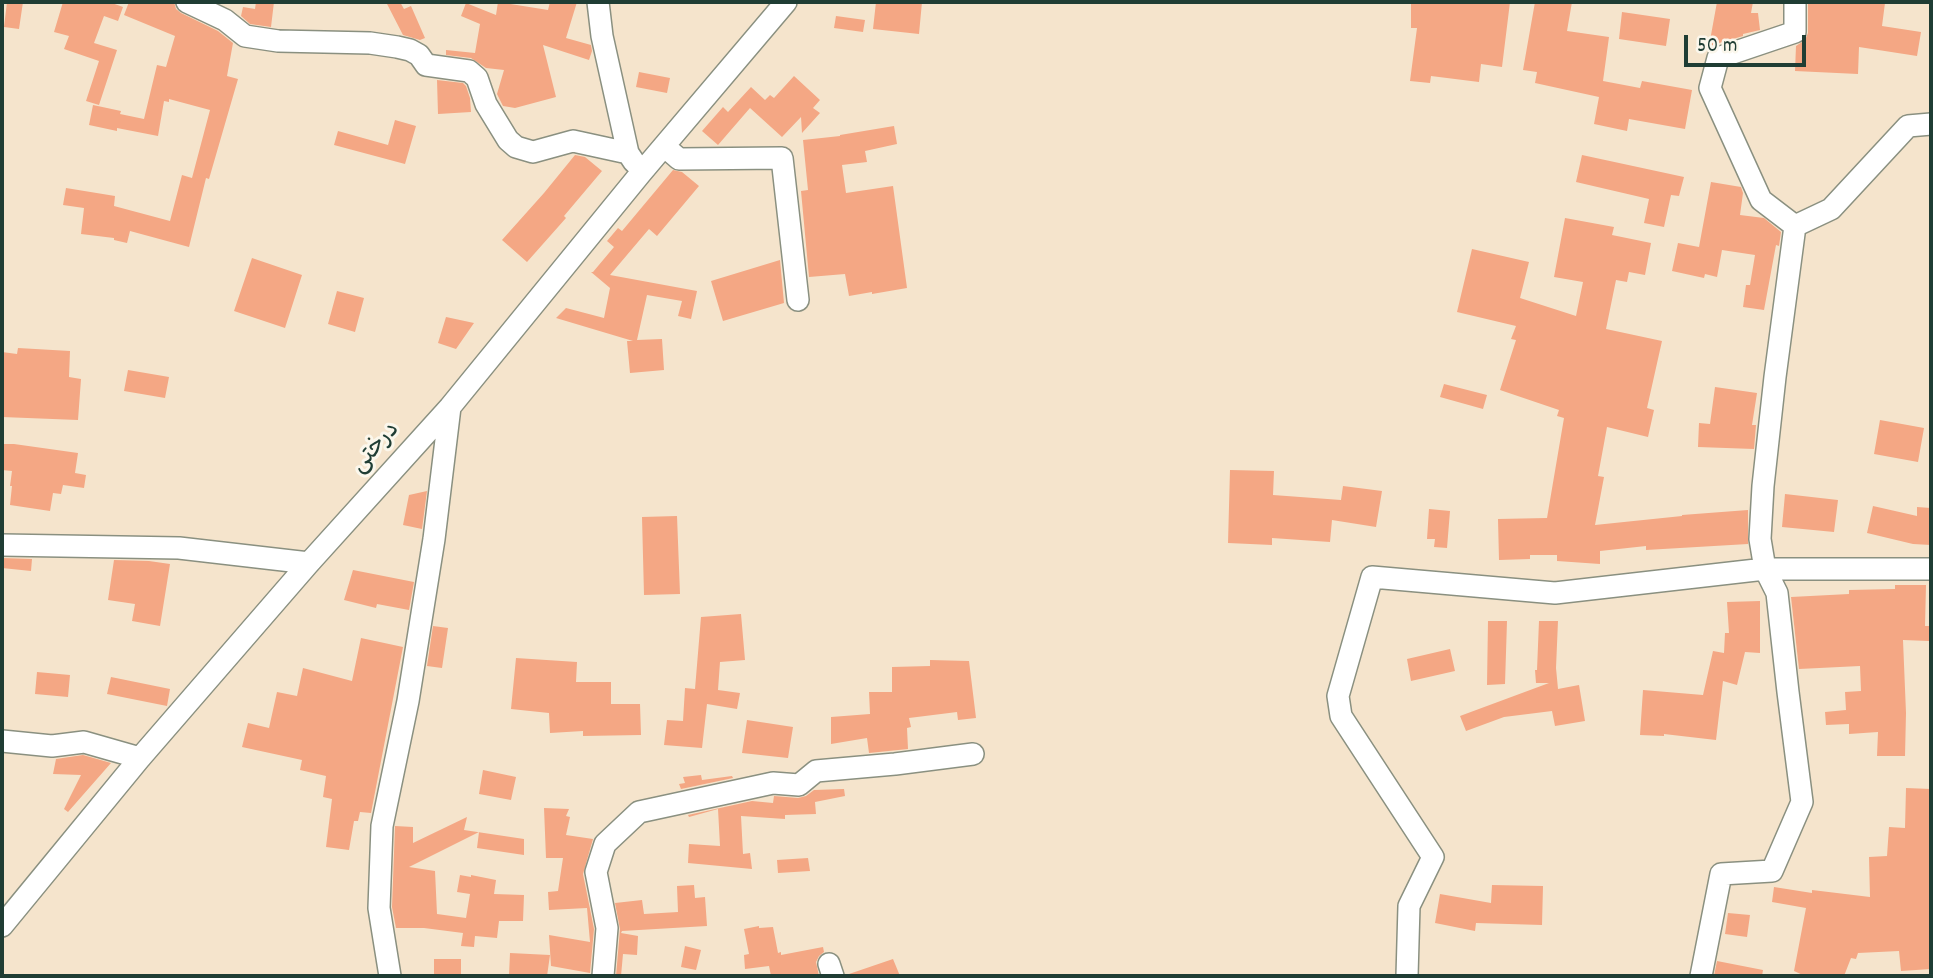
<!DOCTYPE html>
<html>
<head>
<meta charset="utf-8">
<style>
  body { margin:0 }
  #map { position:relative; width:1933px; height:978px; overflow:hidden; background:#f5e4cc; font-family:Dekko,sans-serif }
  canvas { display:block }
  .frame { position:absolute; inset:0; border:4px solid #1f3d34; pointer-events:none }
  .scale { position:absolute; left:1684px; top:35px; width:122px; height:32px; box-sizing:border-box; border:4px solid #1f3d34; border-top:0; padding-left:9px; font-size:21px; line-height:24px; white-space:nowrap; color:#1f3d34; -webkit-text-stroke:5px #fbf7ec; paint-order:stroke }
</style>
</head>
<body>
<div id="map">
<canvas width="1933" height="978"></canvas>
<div class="frame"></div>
<div class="scale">50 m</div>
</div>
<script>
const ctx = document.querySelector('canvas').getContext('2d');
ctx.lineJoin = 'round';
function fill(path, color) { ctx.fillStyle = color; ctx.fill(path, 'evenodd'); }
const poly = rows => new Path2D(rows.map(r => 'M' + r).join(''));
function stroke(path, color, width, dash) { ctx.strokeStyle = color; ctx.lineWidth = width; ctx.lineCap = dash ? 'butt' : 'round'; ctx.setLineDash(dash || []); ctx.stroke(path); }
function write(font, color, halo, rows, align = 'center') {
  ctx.font = font + ' Dekko,"Playpen Sans Arabic",sans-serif'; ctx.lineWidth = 6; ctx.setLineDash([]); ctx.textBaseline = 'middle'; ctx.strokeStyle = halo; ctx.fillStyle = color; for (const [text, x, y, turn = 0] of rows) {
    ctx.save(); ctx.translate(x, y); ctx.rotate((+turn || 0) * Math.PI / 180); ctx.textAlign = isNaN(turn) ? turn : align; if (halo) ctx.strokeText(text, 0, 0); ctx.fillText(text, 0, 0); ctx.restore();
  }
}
const building = poly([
  [7,2,23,2,19,29,4,27],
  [63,2,109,2,123,7,118,21,104,16,94,43,117,50,99,105,86,101,99,61,64,49,69,36,54,32],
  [129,2,174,2,176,9,181,13,218,31,233,43,227,76,238,79,209,179,206,178,189,247,130,231,127,243,114,240,114,238,81,234,84,208,63,205,66,188,115,196,114,206,170,221,182,175,192,178,210,110,169,99,169,102,164,101,158,136,117,128,117,131,89,125,93,105,121,111,120,114,144,119,157,65,166,67,175,36,124,15],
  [256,2,274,2,271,27,250,24,241,16,243,7,255,9],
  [386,2,400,2,404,9,411,6,425,38,420,40,403,35],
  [498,2,548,10,550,2,577,2,566,38,591,45,592,51,589,60,543,45,556,97,515,108,503,106,497,94,504,70,486,68,471,58,446,55,446,50,475,53,480,24,461,16,466,3,496,15],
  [876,2,922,2,919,34,873,29],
  [1411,2,1510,2,1502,67,1481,64,1479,82,1431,76,1430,83,1410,81,1417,28,1411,28],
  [1535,2,1572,2,1567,31,1609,37,1603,81,1640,88,1642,81,1692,90,1685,129,1629,119,1627,131,1594,124,1599,97,1535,83,1537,72,1523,70],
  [1717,2,1753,2,1751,13,1758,13,1760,30,1743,34,1743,36,1709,46],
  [1808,2,1885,3,1882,26,1921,32,1917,56,1859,47,1858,74,1795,71,1796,46,1805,40,1808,33],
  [1622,12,1670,19,1666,46,1619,39],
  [836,16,865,20,863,32,834,28],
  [639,72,670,78,667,93,636,87],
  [794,76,820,100,813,108,820,113,802,133,801,117,782,137,750,108,718,145,702,131,723,107,728,112,751,87,765,100,770,95,774,98],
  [437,80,463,83,466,86,470,98,471,112,438,114],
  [395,120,416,126,405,164,334,145,338,131,388,145],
  [894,126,897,144,865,151,867,162,842,165,846,193,893,186,907,288,872,294,872,292,849,296,845,274,809,277,801,191,808,190,803,140,840,136,840,135],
  [575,155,585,157,602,171,564,216,566,218,527,262,502,240,544,193],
  [1582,155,1684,177,1679,196,1671,195,1664,227,1644,223,1649,199,1576,182],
  [673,170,682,172,699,186,657,236,649,229,610,275,697,291,691,319,678,316,682,301,647,295,637,340,662,339,664,370,630,373,627,341,633,341,556,318,566,308,604,318,610,288,591,272,593,272,614,247,607,241,618,228,622,231],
  [1711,182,1741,187,1743,193,1740,215,1764,218,1781,232,1779,246,1776,245,1764,310,1743,307,1746,285,1750,285,1755,255,1722,250,1717,277,1705,274,1704,278,1672,271,1678,243,1699,247],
  [1565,218,1614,227,1612,235,1651,243,1645,275,1629,272,1627,282,1616,280,1606,329,1662,341,1647,408,1654,410,1648,437,1607,427,1598,476,1604,477,1595,525,1682,516,1682,515,1748,510,1748,544,1646,550,1646,546,1600,551,1600,564,1557,561,1557,555,1530,555,1530,559,1499,560,1498,519,1547,518,1564,418,1557,416,1559,410,1500,390,1516,340,1511,339,1516,326,1457,312,1472,249,1529,262,1520,298,1576,316,1583,282,1554,277],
  [252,258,302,275,285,328,234,311],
  [780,260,784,303,723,321,711,281],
  [337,291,364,298,355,332,328,324],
  [446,317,474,323,456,349,438,343],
  [18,348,70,351,69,377,81,379,78,420,2,417,2,352,17,354],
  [128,370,169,377,165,398,124,391],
  [1444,384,1487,395,1483,409,1440,397],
  [1715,387,1757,393,1752,425,1756,425,1754,449,1698,447,1699,423,1710,424],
  [1880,420,1924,428,1918,462,1874,454],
  [2,444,14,444,78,453,75,473,86,475,84,488,63,485,61,494,53,493,50,511,10,505,12,486,10,486,12,471,2,470],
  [1230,470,1274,471,1273,495,1341,500,1343,486,1382,491,1376,527,1332,520,1330,542,1272,538,1272,545,1228,543],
  [427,491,422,529,403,525,409,495],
  [1785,494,1838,500,1834,532,1782,527],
  [1873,506,1917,516,1917,507,1931,508,1931,545,1913,544,1867,533],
  [1429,509,1450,511,1447,548,1434,547,1435,539,1427,539],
  [677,516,680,594,644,595,642,517],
  [2,558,32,559,31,571,2,568],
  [114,560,149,561,170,564,160,626,132,621,135,604,108,600],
  [353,570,414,582,409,610,377,604,376,608,344,600],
  [1895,585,1926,585,1925,626,1930,626,1929,641,1903,640,1906,713,1905,756,1877,756,1878,732,1849,734,1849,724,1826,725,1825,712,1846,710,1845,692,1861,691,1860,666,1799,669,1791,597,1849,594,1849,590,1895,589],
  [1760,601,1760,653,1745,652,1737,685,1723,681,1716,740,1664,734,1664,736,1640,735,1643,690,1703,695,1713,651,1724,653,1725,633,1729,633,1727,602],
  [741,614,745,660,720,662,718,690,740,693,737,709,707,704,702,748,664,745,667,720,683,721,685,688,695,689,701,617],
  [1488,621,1507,621,1505,684,1487,685],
  [1539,621,1558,621,1556,668,1558,689,1579,685,1585,721,1555,726,1552,711,1504,717,1466,731,1460,716,1549,683,1536,683,1535,670,1537,670],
  [433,626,448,628,442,668,427,666],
  [361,638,403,647,371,813,360,812,358,821,354,821,349,850,326,847,332,799,323,797,326,776,300,770,302,760,242,747,248,723,269,728,277,692,297,696,303,668,352,681],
  [1450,649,1455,671,1411,681,1407,659],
  [516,658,577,662,576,682,611,682,611,704,640,704,641,735,583,736,583,731,550,733,549,713,511,709],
  [930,660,969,661,976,718,958,720,957,712,909,718,911,727,907,728,908,749,869,753,867,738,831,744,831,717,870,714,869,692,892,692,892,667,930,666],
  [37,672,70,675,68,697,35,694],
  [111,677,170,689,167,706,107,694],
  [747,720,793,727,788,758,742,753],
  [83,755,111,763,68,812,64,809,81,775,53,774,56,759],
  [483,770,516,777,511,800,479,794],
  [701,775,702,780,732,776,733,778,681,789,679,784,685,783,683,777],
  [1906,788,1931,789,1931,969,1901,971,1899,951,1858,953,1856,959,1851,958,1844,976,1805,976,1794,971,1806,908,1772,902,1774,887,1812,893,1812,890,1870,897,1869,857,1887,856,1889,827,1905,828],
  [844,789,845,796,815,802,816,814,785,815,785,819,741,816,743,854,750,853,752,869,688,863,689,844,720,846,718,809,689,817,688,815,752,801,773,803,774,796,798,798,806,796,814,790],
  [544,808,569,809,566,816,570,817,566,835,593,839,583,874,594,929,590,973,551,966,549,935,590,942,587,908,549,910,548,892,558,891,563,858,546,858],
  [467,817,464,830,524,839,524,855,477,848,479,832,409,867,435,871,437,914,466,918,470,894,457,892,460,875,471,877,471,875,496,880,494,894,524,895,523,921,499,921,497,938,475,936,474,947,461,946,463,933,424,928,396,928,392,907,395,826,413,827,413,843],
  [808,858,810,871,778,873,777,860],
  [694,885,695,898,705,897,707,926,622,931,621,933,638,936,637,955,623,954,621,976,616,976,620,929,615,903,642,900,644,914,678,912,677,886],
  [1492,885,1543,886,1542,925,1476,923,1475,931,1435,923,1440,894,1491,903],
  [1728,913,1750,915,1747,937,1725,934],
  [759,926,759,928,773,927,778,953,781,952,781,955,823,947,824,952,819,956,816,962,819,976,771,976,769,966,745,969,744,955,749,954,744,929],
  [685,946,701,950,696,970,681,967],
  [510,953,550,955,547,976,509,976],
  [434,959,461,959,461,975,434,976],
  [893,959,900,976,849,976,849,974],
  [1717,961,1763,970,1762,976,1714,976]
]);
const minor = poly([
  [187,2,225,20,245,36,278,41,370,43,397,47,410,50,419,55,426,65,469,71,477,78,486,104,508,140,516,147,533,152,573,141,628,153],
  [598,2,602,36,628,153,634,162],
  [664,146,679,159,782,158,798,300],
  [1795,226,1831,209,1908,126,1931,124],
  [2,545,179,548,309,563],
  [2,741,52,746,84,742,140,758],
  [2,926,140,758,309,563,450,407,641,173,786,2],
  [829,964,833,976],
  [390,976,379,908,382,826,408,701,434,539,450,407],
  [603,976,607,928,596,872,605,844,639,812,773,783,799,785,816,771,895,764,973,754],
  [1407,976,1409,906,1433,857,1341,716,1338,696,1372,577,1555,593,1765,569,1931,569],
  [1701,976,1721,874,1772,871,1802,802,1788,692,1777,593,1765,569,1760,539,1763,486,1775,377,1795,226,1761,200,1710,88,1718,58,1795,32,1795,2]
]);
const streetNames = [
  ["درختی",377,449,-48]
];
fill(building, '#f4a784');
stroke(minor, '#8a9080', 24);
stroke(minor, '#fff', 21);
write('24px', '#1f3d34', '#fbf7ec', streetNames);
</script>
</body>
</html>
